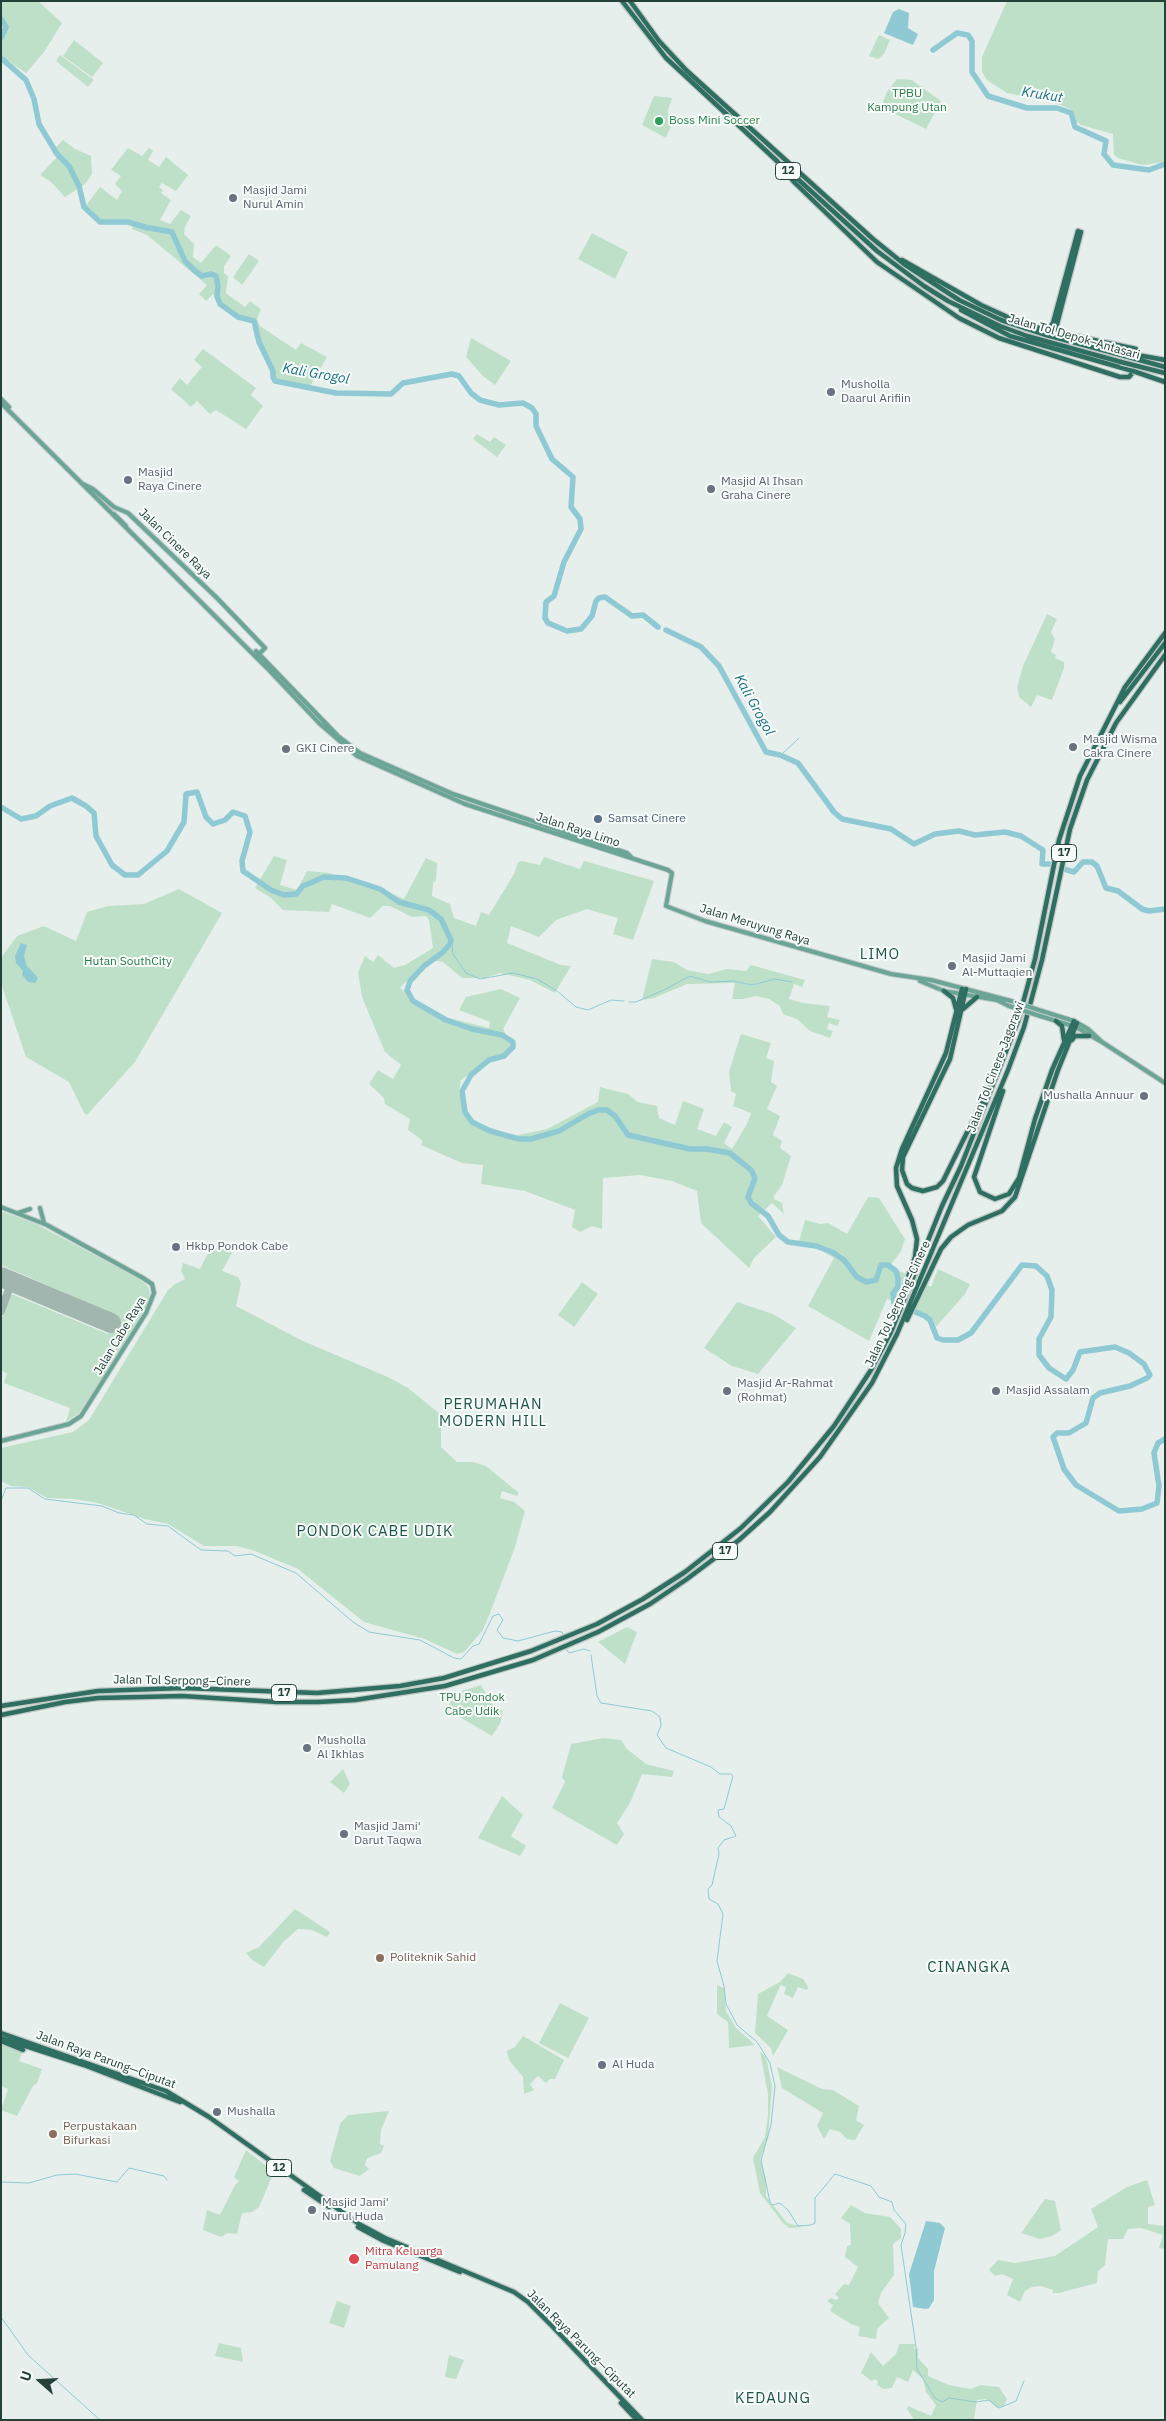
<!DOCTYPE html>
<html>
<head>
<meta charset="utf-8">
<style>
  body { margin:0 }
  #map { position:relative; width:1166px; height:2421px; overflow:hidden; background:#e6efeb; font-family:"IBM Plex Sans",sans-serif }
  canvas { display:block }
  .frame { position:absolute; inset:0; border:2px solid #24423a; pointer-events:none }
  .north { position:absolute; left:15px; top:2356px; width:50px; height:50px; -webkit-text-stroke:4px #f7fbf9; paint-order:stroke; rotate:289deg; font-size:14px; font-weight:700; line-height:20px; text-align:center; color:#24423a }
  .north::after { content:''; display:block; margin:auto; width:18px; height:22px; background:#24423a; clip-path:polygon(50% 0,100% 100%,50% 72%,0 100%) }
</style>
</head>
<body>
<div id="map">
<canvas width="1166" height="2421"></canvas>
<div class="frame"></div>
<div class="north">U</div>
</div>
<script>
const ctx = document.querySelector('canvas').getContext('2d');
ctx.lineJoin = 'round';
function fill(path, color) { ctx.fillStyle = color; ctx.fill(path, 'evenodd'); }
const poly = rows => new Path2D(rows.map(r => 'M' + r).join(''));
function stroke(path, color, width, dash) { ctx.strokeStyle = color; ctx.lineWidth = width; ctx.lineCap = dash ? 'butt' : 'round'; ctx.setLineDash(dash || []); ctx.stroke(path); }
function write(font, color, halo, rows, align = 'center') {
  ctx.font = font + ' "IBM Plex Sans",sans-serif'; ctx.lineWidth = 4; ctx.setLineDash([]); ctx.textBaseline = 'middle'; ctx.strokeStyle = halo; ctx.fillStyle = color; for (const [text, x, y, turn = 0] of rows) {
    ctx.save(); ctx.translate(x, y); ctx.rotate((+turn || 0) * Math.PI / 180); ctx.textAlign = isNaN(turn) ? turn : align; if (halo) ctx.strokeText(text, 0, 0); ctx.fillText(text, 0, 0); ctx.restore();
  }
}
const green = poly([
  [1,1,38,1,62,23,44,52,26,73,1,56,1,38,6,27,1,19],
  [1007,1,1165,1,1165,162,1142,165,1118,158,1114,155,1113,134,1081,125,1076,121,1072,110,1053,102,1007,93,987,80,982,72,982,57],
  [879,35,890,40,884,54,878,59,869,56],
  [74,40,103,63,92,77,63,56],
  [60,55,94,80,88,87,56,61],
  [897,79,912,80,941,101,926,129,881,107,887,92],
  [654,96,672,98,667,113,675,116,666,138,642,125],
  [63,140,75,149,91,156,92,174,85,184,65,197,51,182,40,175,59,155,55,148],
  [128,148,142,156,149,148,153,151,148,160,159,167,166,157,188,175,176,191,162,183,159,187,163,190,161,193,171,200,160,220,170,224,181,210,191,216,185,227,184,234,194,244,193,257,201,263,216,245,231,256,224,266,224,273,228,276,226,293,245,307,250,301,261,309,257,319,260,326,296,350,301,343,327,357,309,388,273,380,273,370,252,321,244,320,217,302,213,294,206,301,199,294,207,285,147,235,132,229,134,223,124,220,105,222,85,207,100,187,117,200,122,191,115,184,121,176,111,170],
  [592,233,628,252,615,279,578,259],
  [249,254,259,261,242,285,233,277],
  [471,338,511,361,495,385,484,377,466,357],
  [203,349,256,388,251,395,263,406,246,429,216,410,210,414,197,401,191,407,171,389,180,378,187,385,202,367,194,360],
  [477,434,490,442,494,437,506,445,497,457,473,439],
  [1047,614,1057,619,1051,632,1055,639,1051,652,1056,655,1055,658,1064,662,1064,668,1052,700,1037,695,1031,707,1019,697,1017,687,1023,666],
  [274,856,287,860,280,885,297,890,307,871,330,873,365,887,369,883,404,899,426,858,437,863,436,880,433,883,432,896,450,904,454,918,476,926,481,912,489,915,514,874,518,862,522,861,540,865,544,857,580,869,584,861,654,881,633,940,613,934,618,918,587,909,556,920,539,937,511,926,507,943,561,965,571,966,555,993,530,980,500,973,484,978,462,978,443,962,433,960,422,964,400,988,433,1014,489,1028,490,1022,459,1010,466,997,501,989,520,998,503,1029,512,1044,502,1056,479,1067,461,1080,459,1091,464,1112,478,1123,514,1136,547,1129,598,1102,600,1087,628,1094,638,1102,657,1106,659,1118,675,1125,683,1101,704,1109,697,1129,716,1136,724,1122,732,1127,724,1143,732,1149,747,1124,751,1113,733,1106,736,1094,731,1091,729,1072,738,1043,741,1034,771,1043,766,1058,774,1061,771,1082,777,1086,767,1109,780,1116,773,1135,782,1141,780,1148,791,1156,782,1185,774,1196,774,1199,782,1203,784,1214,772,1203,758,1216,776,1237,754,1258,749,1268,701,1223,697,1191,672,1181,640,1175,603,1178,602,1229,592,1226,580,1232,572,1227,575,1210,525,1191,481,1184,483,1165,462,1163,421,1145,423,1141,408,1130,410,1119,385,1104,384,1098,369,1084,378,1070,393,1079,401,1065,385,1052,362,997,358,972,365,956,373,962,378,955,394,968,405,965,433,948,429,920,426,916,412,917,390,906,383,906,370,918,332,904,329,912,283,910,271,898,255,888],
  [179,889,222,913,135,1062,87,1115,84,1113,69,1082,26,1057,1,983,1,960,3,955,17,936,44,926,76,941,87,912,108,906,144,904],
  [652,959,674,962,687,970,708,974,727,969,746,971,751,965,805,980,802,987,794,984,789,999,803,1003,830,1006,827,1017,840,1020,837,1026,829,1023,827,1029,833,1031,830,1038,810,1031,797,1019,783,1014,780,1006,769,999,756,996,743,999,732,999,735,983,687,984,654,998,642,1000],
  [868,1197,879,1198,905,1239,901,1251,890,1266,931,1287,938,1269,970,1284,965,1294,936,1327,933,1320,921,1312,887,1299,869,1341,808,1306,834,1258,819,1249,798,1245,805,1220,820,1224,828,1223,847,1234],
  [1,1211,36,1224,128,1273,142,1281,148,1287,150,1293,149,1303,144,1313,90,1398,79,1413,66,1422,70,1408,4,1383,7,1373,1,1371,1,1321,10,1295,14,1295,108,1334,118,1316,1,1265],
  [212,1245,232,1253,222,1271,238,1277,241,1283,236,1306,303,1341,390,1378,408,1388,445,1418,445,1427,441,1428,441,1447,457,1462,473,1462,486,1466,519,1493,517,1496,502,1491,500,1498,514,1502,525,1511,515,1547,490,1613,483,1630,464,1652,457,1654,425,1639,364,1622,298,1569,255,1551,237,1546,204,1546,168,1524,145,1519,98,1503,73,1499,47,1498,28,1487,11,1486,1,1481,1,1448,73,1432,89,1420,168,1290,175,1284,185,1279,181,1271,183,1263,200,1269],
  [582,1282,598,1294,574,1327,558,1315],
  [737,1302,773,1314,796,1328,758,1374,732,1366,704,1348],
  [627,1627,637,1632,625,1664,598,1642],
  [481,1685,492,1704,502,1710,501,1722,492,1736,446,1709,452,1700,446,1696],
  [603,1738,621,1740,627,1749,646,1764,674,1771,672,1777,642,1774,630,1803,617,1823,624,1834,617,1845,552,1808,565,1782,562,1777,571,1744],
  [343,1769,350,1784,344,1793,330,1782],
  [502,1796,523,1815,511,1836,526,1846,520,1856,478,1838],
  [295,1909,330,1932,327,1937,312,1930,298,1929,283,1942,264,1967,252,1960,246,1953,259,1947],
  [788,1973,803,1979,808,1987,807,1990,798,1987,793,1998,784,1994,786,1987,781,1985,779,1988,767,2016,788,2030,773,2056,771,2048,755,2033,758,1994,780,1982],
  [717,1985,724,1988,726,2011,736,2028,755,2045,729,2048,728,2022,717,2014],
  [560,2003,589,2018,568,2058,539,2043],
  [1,2036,25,2045,19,2061,42,2069,37,2083,33,2086,17,2116,1,2110,8,2089,1,2086],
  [523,2036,564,2060,555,2079,550,2079,546,2083,538,2076,530,2084,534,2090,524,2094,523,2077,509,2060,507,2051,515,2047],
  [760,2052,766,2057,772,2086,768,2139,760,2159,766,2179,766,2196,787,2223,803,2227,789,2228,783,2223,760,2193,753,2158,765,2137,768,2116,768,2094],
  [777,2067,822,2089,833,2090,859,2106,856,2120,864,2125,855,2140,847,2139,840,2132,830,2129,824,2139,817,2126,823,2113,782,2088],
  [389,2111,381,2130,380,2144,384,2146,381,2153,367,2158,365,2165,369,2169,360,2176,334,2168,330,2161,340,2124,348,2115],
  [246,2150,274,2172,259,2207,252,2212,242,2213,237,2234,227,2233,221,2237,203,2230,207,2210,220,2215,235,2185,239,2181,234,2177],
  [1147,2180,1155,2205,1148,2207,1148,2224,1165,2226,1165,2249,1159,2248,1163,2235,1141,2228,1128,2229,1123,2239,1108,2239,1105,2265,1098,2271,1097,2283,1059,2293,1053,2293,1053,2290,1041,2286,1032,2287,1025,2291,1020,2302,1007,2295,1013,2279,1002,2274,995,2276,989,2270,998,2260,1015,2263,1055,2256,1098,2227,1091,2209,1127,2187],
  [1045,2199,1055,2201,1061,2230,1052,2236,1040,2239,1021,2233],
  [851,2205,865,2213,890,2217,901,2229,901,2238,893,2244,894,2275,881,2293,878,2303,889,2318,877,2329,876,2339,858,2336,860,2327,851,2324,830,2311,833,2305,827,2301,831,2298,836,2300,839,2298,835,2294,844,2284,849,2285,858,2267,845,2257,847,2246,851,2245,850,2224,841,2218],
  [337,2301,351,2306,344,2328,329,2323],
  [219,2343,241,2348,243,2362,215,2356],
  [899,2344,915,2344,914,2349,918,2349,918,2358,928,2369,928,2376,949,2385,970,2389,981,2385,999,2387,1007,2399,1004,2406,997,2408,987,2399,977,2400,974,2420,914,2420,907,2409,908,2406,931,2416,936,2405,926,2392,923,2379,913,2370,908,2382,897,2377,892,2388,883,2389,877,2385,878,2381,874,2379,872,2381,861,2373,871,2352,883,2366,896,2354],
  [449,2355,464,2360,456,2379,445,2377]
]);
const water = poly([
  [899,9,909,13,908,28,918,34,913,45,884,33,893,12],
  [21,943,27,945,24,956,27,966,38,978,35,983,28,982,22,975,23,971,16,963,15,956],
  [926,2221,940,2223,945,2228,934,2271,934,2300,929,2308,926,2309,913,2307,909,2274]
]);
const stream = poly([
  [781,755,799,738],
  [451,940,453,954,466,973,480,979,513,973,537,979,557,991,576,1007,588,1010,611,1000,624,1001],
  [629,1002,636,1002,664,990,690,976,710,982,734,981,752,985,775,979,792,982],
  [1,1501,6,1488,28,1488,45,1499,102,1506,119,1513,134,1515,147,1524,168,1526,201,1550,228,1551,235,1556,251,1554,296,1573,353,1622,369,1632,420,1640,454,1658,461,1659,473,1646,479,1644,493,1616,499,1614,503,1620,497,1630,503,1638,518,1641,555,1631,562,1632,563,1635],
  [566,1649,569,1653,584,1649,590,1651],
  [591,1655,597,1696,601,1703,652,1711,660,1717,661,1726,657,1735,666,1748,711,1767,720,1774,731,1774,733,1776,724,1809,718,1810,719,1817,731,1826,736,1836,724,1840,718,1848,719,1854,712,1885,708,1889,709,1899,718,1904,723,1914,717,1961,724,1986,726,2004,737,2025,757,2042,770,2063,775,2086,771,2125,761,2160,770,2202,773,2205,780,2203,788,2210,798,2226,811,2225,815,2223,815,2198,835,2174,871,2186,879,2197,892,2202,894,2210,906,2224,905,2233,901,2245,916,2347,917,2369,935,2398,942,2402,949,2398,976,2402,989,2400,999,2408,1016,2401,1024,2381],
  [1,2182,29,2183,57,2175,75,2174,117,2182,129,2168,164,2176,167,2180],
  [1,2317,28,2355,100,2420]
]);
const river = poly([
  [1,19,6,27,1,38],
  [933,50,957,33,968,35,972,41,972,72,988,96,1027,108,1057,108,1071,113,1075,127,1106,141,1104,154,1113,165,1149,170,1165,164],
  [1,58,26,80,34,99,39,124,57,154,69,166,79,186,84,207,100,222,128,222,148,228],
  [150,228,172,232,185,261,194,270,202,276,211,274,216,276,218,286,217,296,220,304,238,317,254,321,259,342,273,371,273,377,275,381,336,393,391,394,403,383,452,374,459,376,471,393,480,400,499,405,523,403,532,408,536,414,536,426,552,459,573,477,571,507,580,519,581,529,564,562,554,596,546,602,545,618,548,623,567,631,581,629,592,616,596,601,599,598,605,597,632,616,643,615,658,627],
  [666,630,701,647,719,666,766,752,780,755,798,763,834,812,842,819,891,829,914,844,935,834,959,831,975,835,1005,832,1021,836,1043,850,1042,864,1049,864],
  [1,807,21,819,36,816,50,806,72,798,86,806,94,813,96,836,112,865,125,875,138,875,167,851,184,822,186,794,197,792,206,817,213,824,225,820,233,812,245,816,250,832,242,861,243,871,271,890,284,895,296,894,303,886,324,877,346,878,380,889,399,902,429,910,441,919,451,940,450,944,442,953,424,966,410,981,407,990,413,1001,446,1020,472,1029,502,1035,513,1042,513,1047,504,1056,489,1060,471,1075,462,1091,465,1112,472,1122,490,1131,519,1139,531,1139,559,1131,588,1114,598,1110,607,1110,615,1116,628,1135,690,1149,707,1149,730,1153,751,1170,755,1178,748,1197,751,1203,768,1216,779,1235,788,1242,816,1246,832,1252,844,1260,857,1277,866,1282,876,1280,881,1265,888,1265,896,1271,898,1278,898,1287,893,1293,894,1303,925,1316,930,1320,937,1338,943,1340,958,1340,971,1333,1022,1265,1036,1266,1047,1276,1052,1290,1051,1317,1039,1339,1039,1355,1049,1368,1066,1379,1073,1370,1080,1352,1115,1347,1129,1353,1144,1364,1150,1375,1147,1378,1130,1386,1100,1393,1093,1398,1086,1423,1069,1433,1057,1433,1053,1437,1064,1469,1076,1485,1119,1511,1142,1509,1157,1503,1159,1486,1154,1453,1158,1443,1165,1439],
  [1064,869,1074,872,1083,862,1092,862,1097,866,1106,888,1118,891,1142,909,1149,911,1165,909]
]);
const taxiway = poly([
  [1,1311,12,1281]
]);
const runway = poly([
  [1,1277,111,1323]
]);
const major = poly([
  [1,399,9,407],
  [1,403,266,667,319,723,357,756,465,804,668,870,672,873,666,906,705,921,891,974,931,980,1011,1001],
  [83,484,93,489,114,507,128,513,217,598,265,648,257,656],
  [114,514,126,526],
  [256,651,338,736,360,753,453,794,627,853,631,857],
  [920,981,944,991,997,1000,1009,1006],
  [1042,1011,1074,1021,1088,1029,1102,1042,1165,1083],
  [1040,1016,1076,1027,1100,1041],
  [1,1207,47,1225,143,1278,152,1284,154,1293,146,1313,81,1416,69,1424,1,1441],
  [40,1208,44,1223],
  [18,1213,30,1209]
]);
const highway = poly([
  [622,1,666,58,777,161],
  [630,1,659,41,686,70,873,239,904,264,959,300,1001,320,1046,335,1125,356],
  [776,160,795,183,877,262,959,318,999,338,1120,377,1129,377,1134,371,1139,355,1136,349,1061,333,1056,328,1081,232],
  [790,172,877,251,924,286,948,301,1000,326,1027,336,1121,362],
  [902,260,981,305,1014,320,1045,330,1049,329,1053,323,1078,231],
  [961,310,1010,336,1133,371],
  [1120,702,1165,643],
  [966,989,950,1059,903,1157,902,1170,907,1184,912,1188,923,1191,937,1187,943,1181,991,1084],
  [944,991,953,998,956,1009],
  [963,1009,977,997],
  [1056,1021,1062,1026,1064,1040],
  [1072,1040,1075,1036,1089,1036],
  [1003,1091,974,1177,980,1192,995,1199,1009,1194,1019,1178,1035,1119,1052,1070,1074,1021],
  [896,1312,915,1257,917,1239,912,1220,897,1186,896,1168,902,1149,946,1053,962,989],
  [907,1320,941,1249,951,1237,968,1225,1002,1211,1015,1197,1058,1070,1077,1023],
  [1,1706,98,1691,183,1688,317,1693,400,1686,444,1678,531,1651,597,1624,643,1599,685,1572,741,1528,788,1482,834,1426,871,1370,891,1332,942,1206,961,1166,1018,1021,1035,959,1059,840,1080,776,1125,687,1165,633],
  [1,1715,65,1702,98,1698,182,1696,277,1702,318,1702,355,1700,445,1686,533,1660,598,1632,650,1604,687,1579,739,1540,770,1512,820,1457,872,1383,897,1334,1008,1070,1024,1027,1042,960,1070,829,1087,780,1116,723,1165,655],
  [1,2033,166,2091,209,2117,359,2224,385,2238,514,2292,528,2302,552,2326,642,2420],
  [1,2038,84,2065,180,2102],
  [1,2041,23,2050],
  [304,2190,329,2207],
  [358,2227,384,2241,460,2272],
  [621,2403,637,2420]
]);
const majorBridge = poly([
  [1011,1001,1042,1011],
  [1009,1006,1040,1016]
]);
const highwayBridge = poly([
  [1126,353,1165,360],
  [1125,356,1165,367],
  [1121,362,1165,373],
  [1133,371,1165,382]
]);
const markers = [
  [659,121,5,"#2e9e5b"],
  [233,198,5,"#6b7280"],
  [831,392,5,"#6b7280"],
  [128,480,5,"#6b7280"],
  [711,489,5,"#6b7280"],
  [1073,747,5,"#6b7280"],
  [286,749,5,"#6b7280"],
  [598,819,5,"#5c6f8a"],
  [952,966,5,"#6b7280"],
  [1144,1096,5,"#6b7280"],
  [176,1247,5,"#6b7280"],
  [727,1391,5,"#6b7280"],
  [996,1391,5,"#6b7280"],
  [307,1748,5,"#6b7280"],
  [344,1834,5,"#6b7280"],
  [380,1958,5,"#8d6e63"],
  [602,2065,5,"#6b7280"],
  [217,2112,5,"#6b7280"],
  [53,2134,5,"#8d6e63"],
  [312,2210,5,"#6b7280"],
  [354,2259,6,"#e0444e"]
];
const shields = [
  [788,171,25],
  [1064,853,25],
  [725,1551,25],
  [284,1693,25],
  [279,2168,25]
];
const shieldNames = [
  ["12",788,171],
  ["17",1064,853],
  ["17",725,1551],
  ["17",284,1693],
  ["12",279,2168]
];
const parkNames = [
  ["TPBU",907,94],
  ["Kampung Utan",907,108],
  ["Hutan SouthCity",128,962],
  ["TPU Pondok",472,1698],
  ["Cabe Udik",472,1712]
];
const leisureNames = [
  ["Boss Mini Soccer",669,121]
];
const worshipNames = [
  ["Masjid Jami",243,191],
  ["Nurul Amin",243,205],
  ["Musholla",841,385],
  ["Daarul Arifiin",841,399],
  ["Masjid",138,473],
  ["Raya Cinere",138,487],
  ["Masjid Al Ihsan",721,482],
  ["Graha Cinere",721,496],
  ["Masjid Wisma",1083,740],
  ["Cakra Cinere",1083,754],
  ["GKI Cinere",296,749],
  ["Masjid Jami",962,959],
  ["Al-Muttaqien",962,973],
  ["Mushalla Annuur",1134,1096,"right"],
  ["Hkbp Pondok Cabe",186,1247],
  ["Masjid Ar-Rahmat",737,1384],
  ["(Rohmat)",737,1398],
  ["Masjid Assalam",1006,1391],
  ["Musholla",317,1741],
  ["Al Ikhlas",317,1755],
  ["Masjid Jami'",354,1827],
  ["Darut Taqwa",354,1841],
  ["Al Huda",612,2065],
  ["Mushalla",227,2112],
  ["Masjid Jami'",322,2203],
  ["Nurul Huda",322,2217]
];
const streetNames = [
  ["Jalan Tol Depok–Antasari",1074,337,16],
  ["Jalan Cinere Raya",175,544,44],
  ["Jalan Raya Limo",578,830,18],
  ["Jalan Meruyung Raya",755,925,17],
  ["Jalan Tol Cinere-Jagorawi",996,1067,-69],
  ["Jalan Tol Serpong–Cinere",898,1304,-65],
  ["Jalan Cabe Raya",120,1336,-59],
  ["Jalan Tol Serpong–Cinere",182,1681,1],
  ["Jalan Raya Parung—Ciputat",106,2060,20],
  ["Jalan Raya Parung—Ciputat",581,2344,45]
];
const serviceNames = [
  ["Samsat Cinere",608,819]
];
const educationNames = [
  ["Politeknik Sahid",390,1958],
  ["Perpustakaan",63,2127],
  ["Bifurkasi",63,2141]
];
const healthNames = [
  ["Mitra Keluarga",365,2252],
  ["Pamulang",365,2266]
];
const waterNames = [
  ["Krukut",1042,95,9],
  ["Kali Grogol",316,374,10],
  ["Kali Grogol",754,705,61]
];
const quarterNames = [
  ["LIMO",880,955],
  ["PERUMAHAN",493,1405],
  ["MODERN HILL",493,1422],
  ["PONDOK CABE UDIK",375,1532],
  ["CINANGKA",969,1968],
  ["KEDAUNG",773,2399]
];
fill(green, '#bfe0c8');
fill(water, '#8ec9d4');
stroke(stream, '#8ec9d4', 1);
stroke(river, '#8ec9d4', 5.5);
stroke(taxiway, '#a2b6b0', 8);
stroke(runway, '#a2b6b0', 20);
stroke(major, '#c2cac8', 6);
stroke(highway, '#c2cac8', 7);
stroke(major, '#6aa596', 4);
stroke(highway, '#2f6f62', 4.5);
stroke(majorBridge, '#c2cac8', 6, []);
stroke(highwayBridge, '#c2cac8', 7, []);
stroke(majorBridge, '#6aa596', 4);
stroke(highwayBridge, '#2f6f62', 4.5);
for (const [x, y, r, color] of markers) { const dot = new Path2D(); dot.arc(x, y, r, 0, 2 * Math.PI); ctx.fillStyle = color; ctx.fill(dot); stroke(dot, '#f7fbf9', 2); }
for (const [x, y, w] of shields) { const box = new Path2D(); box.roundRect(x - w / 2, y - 8.5, w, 17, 4); ctx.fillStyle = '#f7fbf9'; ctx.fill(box); stroke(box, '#24423a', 1); }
write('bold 11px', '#24423a', null, shieldNames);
write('12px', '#2d7a4b', '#f7fbf9', parkNames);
write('12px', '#27864d', '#f7fbf9', leisureNames, 'left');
write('12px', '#5b616d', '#f7fbf9', worshipNames, 'left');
write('12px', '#24423a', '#f7fbf9', streetNames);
write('12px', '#4e5e75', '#f7fbf9', serviceNames, 'left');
write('12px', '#785e54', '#f7fbf9', educationNames, 'left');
write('12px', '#be3a42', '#f7fbf9', healthNames, 'left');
write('italic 14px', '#1c6f80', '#f7fbf9', waterNames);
ctx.letterSpacing = '1px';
write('15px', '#1f5548', '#f7fbf9', quarterNames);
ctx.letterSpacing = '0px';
</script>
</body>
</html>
